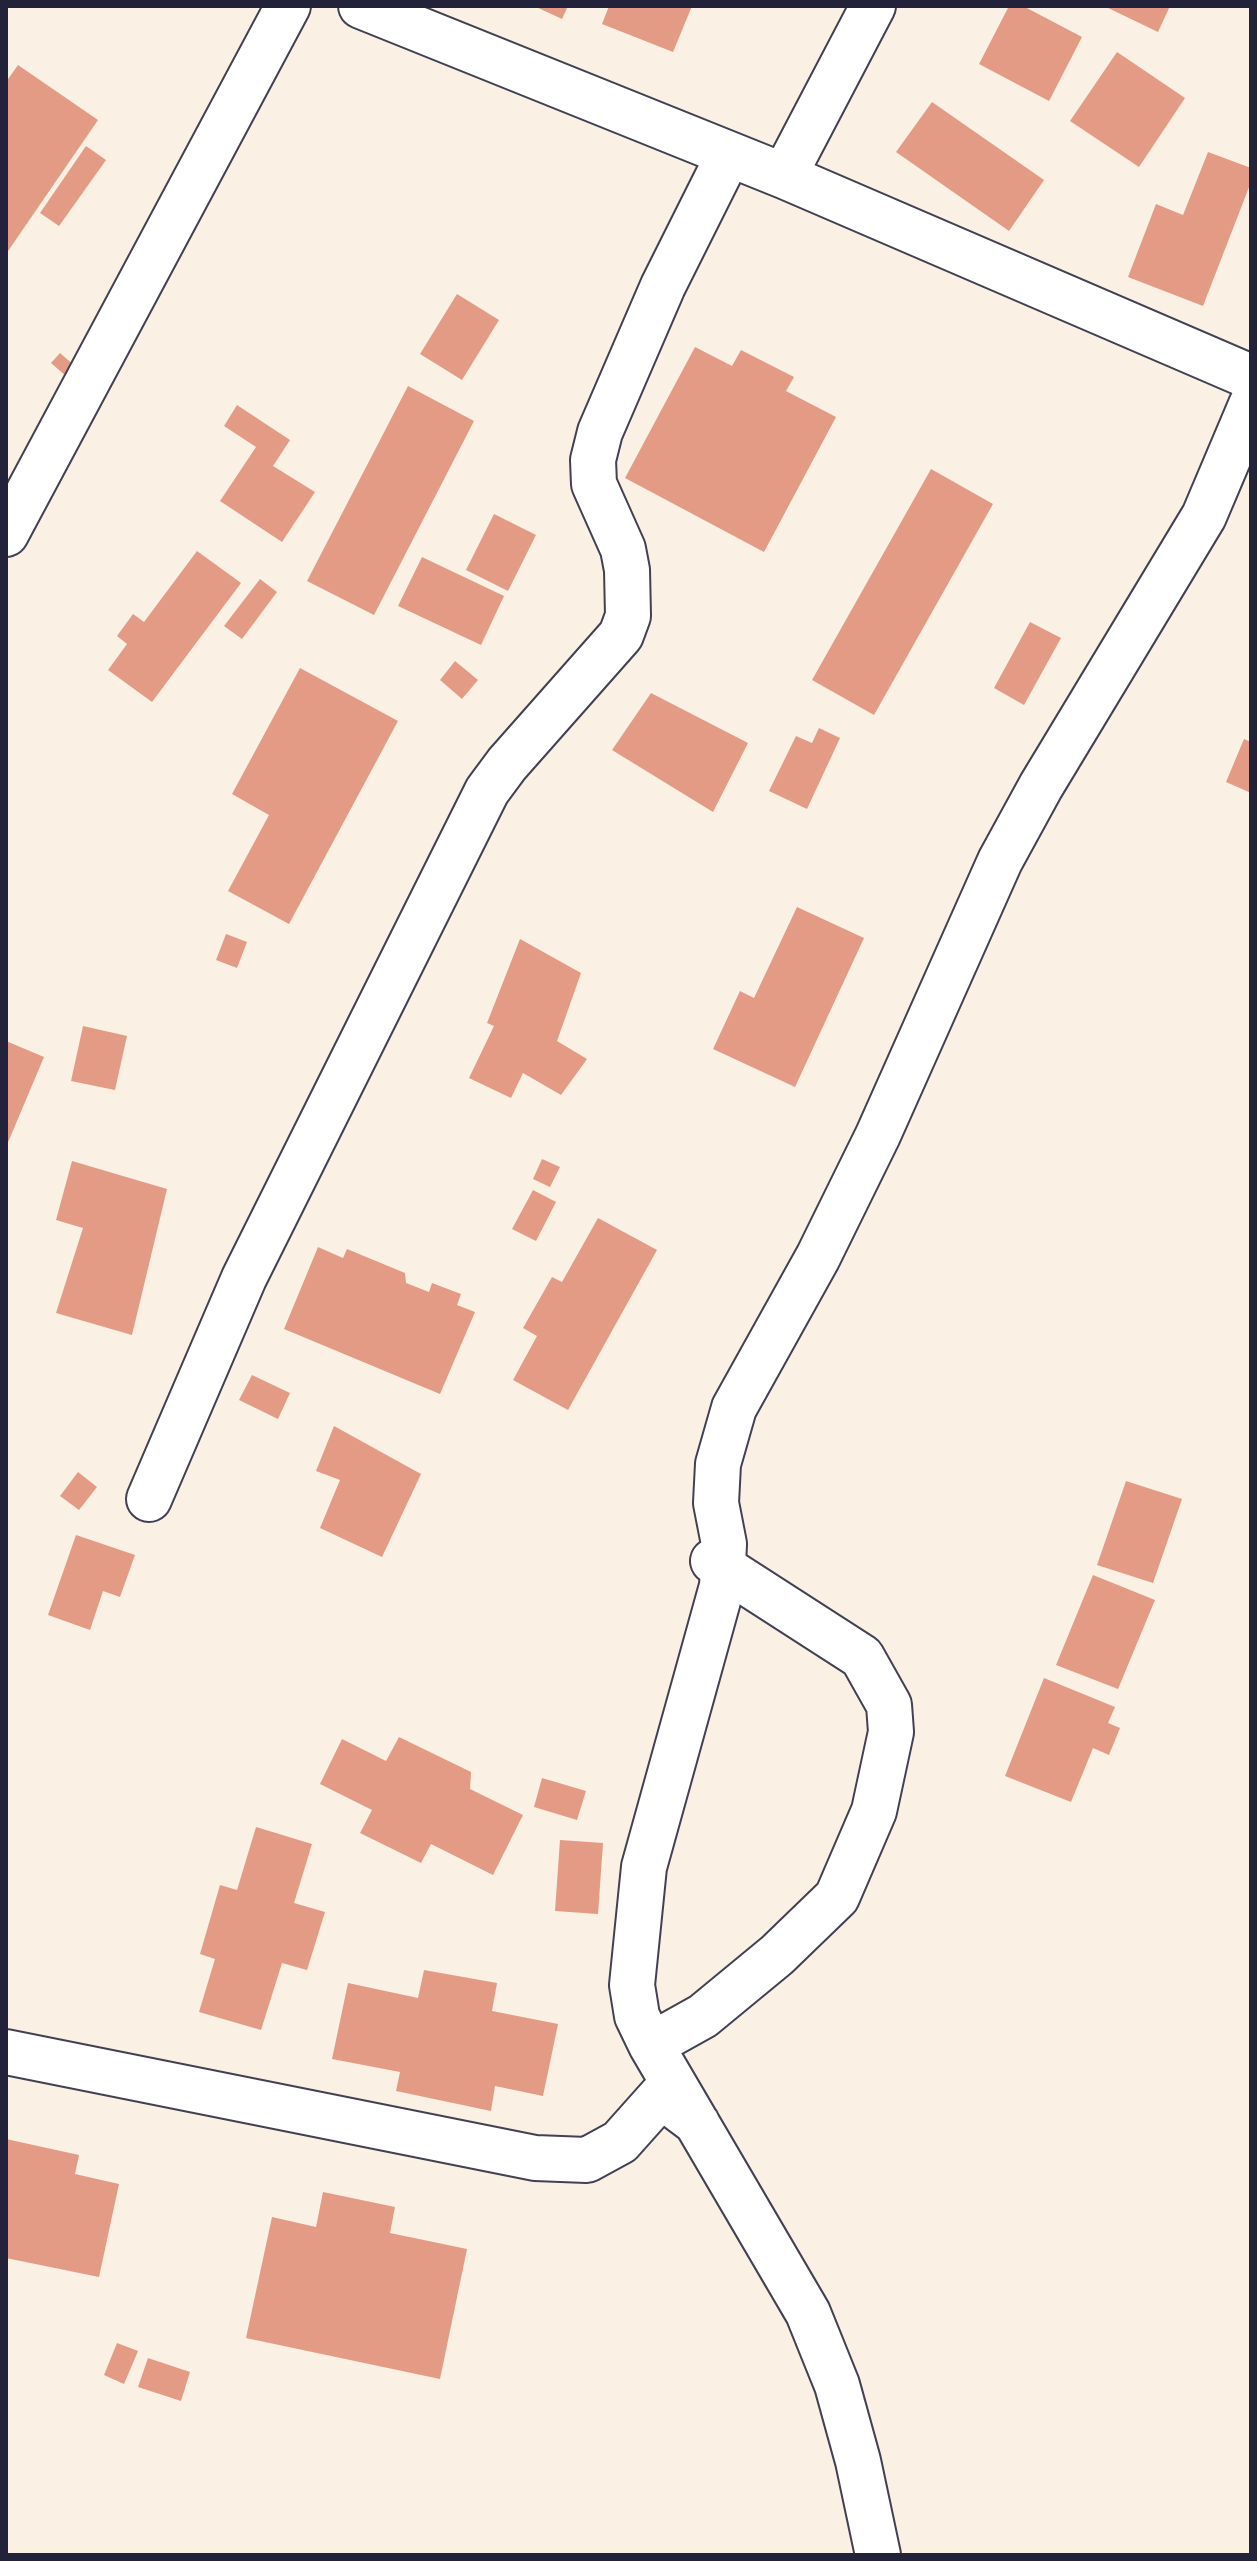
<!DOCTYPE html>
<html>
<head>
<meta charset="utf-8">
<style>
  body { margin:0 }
  #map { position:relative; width:1257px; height:2561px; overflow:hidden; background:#faf0e3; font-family:"Shantell Sans",sans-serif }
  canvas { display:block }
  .frame { position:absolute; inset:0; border:8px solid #22223b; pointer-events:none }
</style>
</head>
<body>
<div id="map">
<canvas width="1257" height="2561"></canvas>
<div class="frame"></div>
</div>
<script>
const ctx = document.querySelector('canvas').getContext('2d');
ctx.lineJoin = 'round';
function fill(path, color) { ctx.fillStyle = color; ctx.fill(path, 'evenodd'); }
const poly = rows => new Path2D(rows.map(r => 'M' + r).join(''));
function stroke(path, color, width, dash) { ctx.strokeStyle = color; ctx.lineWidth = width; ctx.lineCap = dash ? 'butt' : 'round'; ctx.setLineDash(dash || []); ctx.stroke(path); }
const building = poly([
  [534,6,568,6,562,19],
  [609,6,692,6,673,52,602,24],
  [1009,6,1023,6,1082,37,1049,101,979,64],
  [1104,6,1170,6,1158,32],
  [1117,52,1185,98,1139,167,1070,121],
  [18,65,98,120,6,254,6,82],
  [932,102,1044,180,1009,231,896,152],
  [86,146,106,160,59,226,40,213],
  [1208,152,1251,168,1251,182,1203,306,1128,277,1156,204,1183,215],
  [457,294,499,320,462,380,420,354],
  [695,347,732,366,741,350,794,377,786,391,836,417,764,552,625,478],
  [60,353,75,366,66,376,51,363],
  [408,386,474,421,374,615,307,581],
  [237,405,290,440,273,466,315,492,282,542,220,501,256,447,224,426],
  [931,469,993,504,874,715,812,680],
  [494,514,536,535,508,591,466,570],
  [197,551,241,583,152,702,108,670,127,644,117,636,133,614,144,622],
  [422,557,504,596,481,645,398,606],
  [260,579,277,592,242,639,224,626],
  [1030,622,1061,638,1024,705,994,688],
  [455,661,478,680,462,699,440,680],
  [300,668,398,721,289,924,228,891,269,815,232,794],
  [651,693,748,743,713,812,612,750],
  [819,728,840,738,807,809,769,791,796,736,812,743],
  [1244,739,1251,742,1251,793,1226,782],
  [797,907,864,938,795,1087,713,1049,740,991,754,998],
  [226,934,247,942,237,968,216,960],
  [520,939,581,973,557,1041,587,1059,561,1095,523,1073,511,1098,469,1078,494,1026,487,1023],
  [83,1026,127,1036,115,1090,71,1081],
  [6,1041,44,1057,6,1147],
  [542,1159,560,1167,550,1187,533,1179],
  [72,1161,167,1189,132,1335,56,1313,83,1228,56,1220],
  [533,1190,556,1202,536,1241,512,1229],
  [598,1218,657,1250,568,1410,513,1380,537,1336,523,1328,552,1277,562,1282],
  [318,1247,343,1258,347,1249,405,1273,406,1283,429,1292,432,1283,461,1294,457,1305,475,1312,440,1394,284,1329],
  [252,1375,290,1393,278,1419,239,1400],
  [334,1426,421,1474,382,1557,320,1528,340,1480,316,1471],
  [78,1472,97,1487,79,1510,60,1496],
  [1126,1481,1182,1499,1153,1583,1097,1565],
  [76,1535,135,1555,120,1597,103,1591,90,1630,48,1615],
  [1093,1575,1155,1600,1118,1689,1056,1665],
  [1044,1678,1115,1707,1108,1723,1120,1728,1109,1755,1093,1748,1071,1802,1005,1776],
  [399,1737,471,1772,470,1789,523,1815,493,1875,431,1844,421,1863,360,1833,372,1810,320,1784,342,1739,386,1761],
  [542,1778,586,1791,577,1820,534,1807],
  [256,1827,312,1844,294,1903,325,1912,307,1970,282,1963,261,2030,199,2012,215,1959,200,1954,220,1885,237,1890],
  [560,1840,603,1843,598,1914,555,1911],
  [424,1970,497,1983,492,2011,558,2024,543,2096,495,2086,491,2111,396,2091,400,2072,332,2059,348,1983,418,1998],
  [6,2139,79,2155,75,2174,119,2184,99,2277,6,2258],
  [323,2192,395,2207,390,2233,467,2249,440,2379,246,2338,272,2217,316,2227],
  [117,2343,138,2351,124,2384,104,2375],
  [148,2358,190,2372,181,2401,138,2387]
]);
const minor = poly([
  [361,6,784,176,1251,377],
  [784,176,873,6],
  [6,534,288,6],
  [149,1499,244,1278,487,791,507,764,621,635,628,616,627,570,623,549,594,484,593,460,600,432,663,286,728,156],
  [651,2045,703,2016,777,1955,837,1897,874,1811,891,1732,889,1705,862,1657,713,1561],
  [6,2052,535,2158,587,2160,620,2142,661,2096,697,2123],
  [878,2555,858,2461,837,2385,808,2313,651,2045,637,2016,632,1985,644,1867,722,1586,724,1544,716,1503,718,1464,734,1408,818,1257,878,1135,1000,861,1041,786,1204,516,1251,405]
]);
fill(building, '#e39b86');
stroke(minor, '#424154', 48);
stroke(minor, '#fff', 44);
</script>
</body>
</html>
